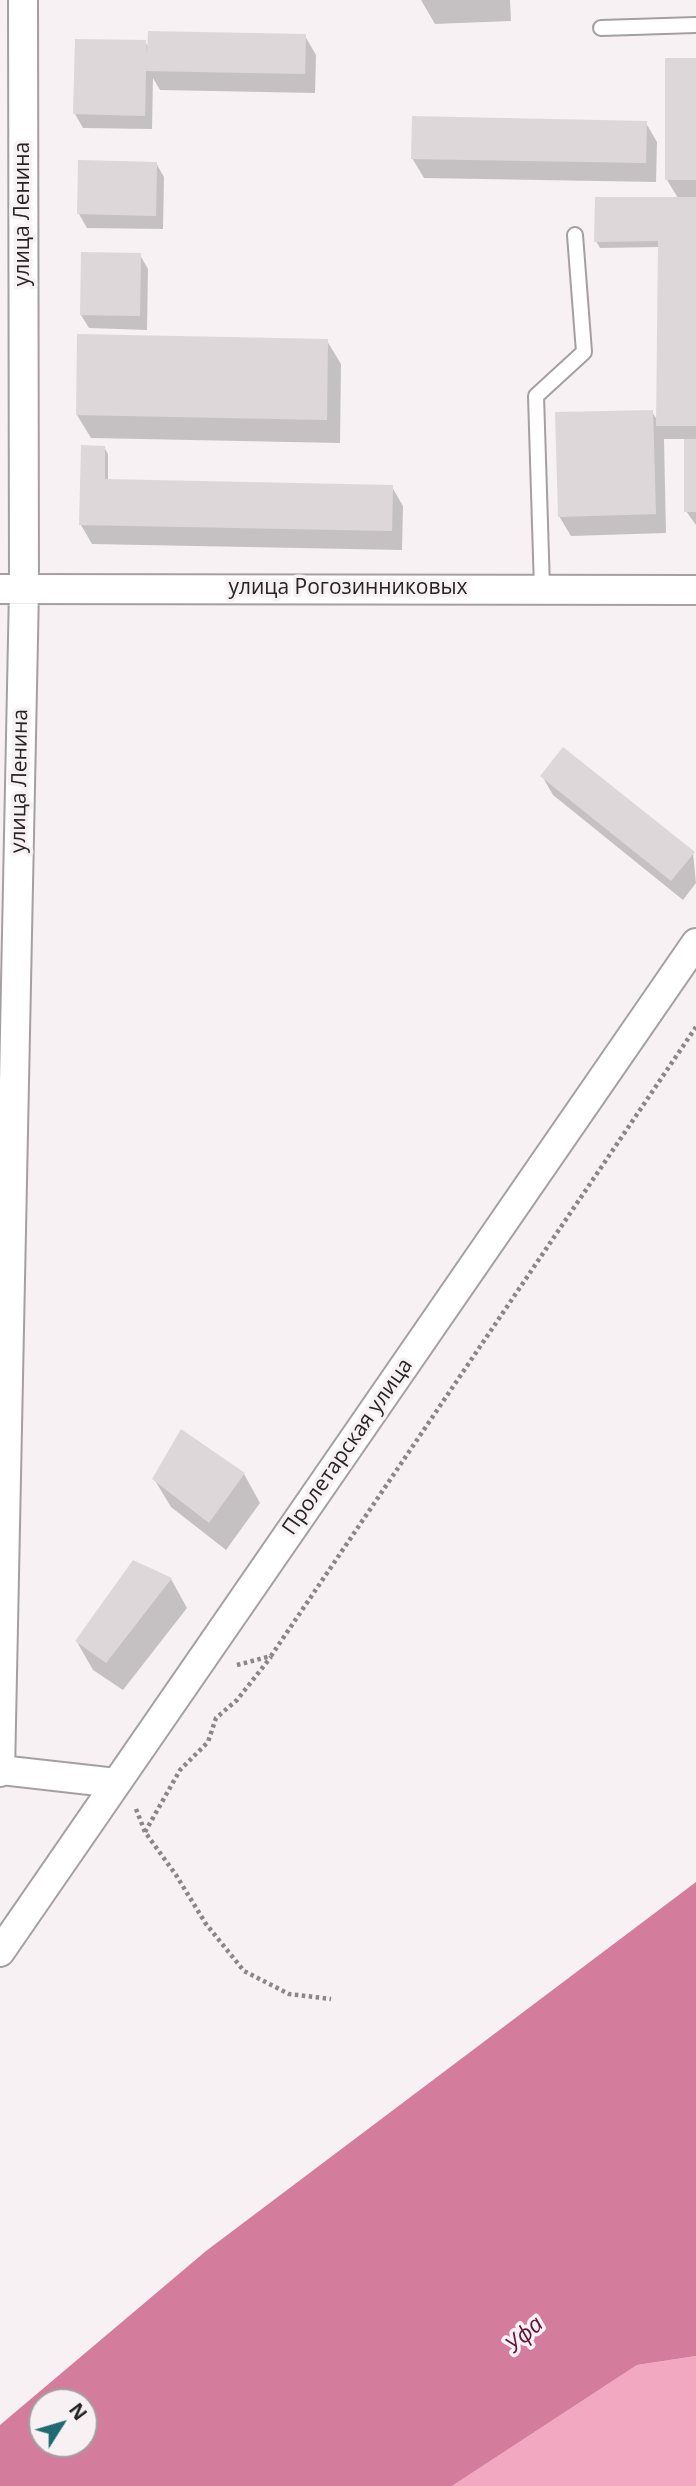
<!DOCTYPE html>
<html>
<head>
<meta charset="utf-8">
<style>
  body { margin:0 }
  #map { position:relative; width:696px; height:2486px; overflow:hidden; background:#f7f1f3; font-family:"Open Sans",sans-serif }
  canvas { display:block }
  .north { position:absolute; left:28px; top:2388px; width:70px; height:70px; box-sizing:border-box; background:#f7f1f3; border:2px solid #a39fa0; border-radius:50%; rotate:53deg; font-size:19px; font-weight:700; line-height:28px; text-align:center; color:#252323 }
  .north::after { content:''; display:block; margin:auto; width:24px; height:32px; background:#206a74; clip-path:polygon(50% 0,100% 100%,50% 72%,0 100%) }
</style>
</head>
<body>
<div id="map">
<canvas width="696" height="2486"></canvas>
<div class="north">N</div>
</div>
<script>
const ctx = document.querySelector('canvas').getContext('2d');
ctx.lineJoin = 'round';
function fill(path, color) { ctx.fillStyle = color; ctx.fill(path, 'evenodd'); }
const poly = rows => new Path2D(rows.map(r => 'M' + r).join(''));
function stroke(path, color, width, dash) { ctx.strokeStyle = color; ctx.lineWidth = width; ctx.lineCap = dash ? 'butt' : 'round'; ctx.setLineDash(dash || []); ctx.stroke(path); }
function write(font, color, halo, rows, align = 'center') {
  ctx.font = font + ' "Open Sans",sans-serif'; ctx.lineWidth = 7; ctx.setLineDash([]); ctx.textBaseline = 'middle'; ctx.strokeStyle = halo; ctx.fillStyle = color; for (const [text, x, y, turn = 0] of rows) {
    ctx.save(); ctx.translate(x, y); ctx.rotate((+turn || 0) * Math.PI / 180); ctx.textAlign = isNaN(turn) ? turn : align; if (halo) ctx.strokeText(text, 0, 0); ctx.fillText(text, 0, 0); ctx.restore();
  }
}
const green = poly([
  [696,2356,696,2486,452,2486,637,2365]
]);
const water = poly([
  [696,1882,696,2356,637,2365,452,2486,0,2486,0,2425,206,2251],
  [42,2402,84,2402,84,2444,42,2444]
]);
const shadow = poly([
  [421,0,510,0,511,21,435,24],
  [305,36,316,55,315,93,160,90,153,78,152,129,83,128,75,114,145,42,149,48],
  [696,60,696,525,686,511,686,439,664,439,666,533,571,536,559,516,652,412,658,421,660,247,600,248,596,241,678,198,667,180],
  [646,123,657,142,656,182,424,178,412,158],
  [156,163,164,177,163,229,87,228,79,214],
  [140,255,148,269,147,330,89,328,81,315],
  [327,341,341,364,340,443,91,438,77,415],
  [104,447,108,454,108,481,392,487,403,506,402,550,92,544,81,525],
  [542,776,693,853,696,883,683,900,553,795],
  [244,1474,260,1503,226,1550,171,1507,154,1479],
  [171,1579,187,1608,123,1690,93,1670,77,1642]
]);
const building = poly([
  [148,31,306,34,305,74,146,71,145,116,73,114,75,39,146,40,147,55],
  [665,58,696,58,696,180,665,180],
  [412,116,647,121,646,163,411,159],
  [78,160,157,162,156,216,77,214],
  [595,197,696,197,696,426,656,426,658,241,594,242],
  [81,252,141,253,140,316,80,315],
  [77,334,328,339,327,420,76,415],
  [653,410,656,514,558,517,555,412],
  [684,439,696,439,696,512,684,512],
  [81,445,105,446,105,479,393,485,392,531,79,525],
  [563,747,695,852,671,881,540,776],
  [181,1429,245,1473,209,1523,152,1479],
  [133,1560,172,1578,106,1663,75,1641]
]);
const path = poly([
  [237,1665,271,1656,696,1027],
  [136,1809,145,1832,176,1875,206,1924,244,1971,289,1994,331,1999],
  [145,1832,180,1770,208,1742,216,1718,237,1700,271,1657]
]);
const service = poly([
  [601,28,696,25],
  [542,588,536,396,584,352,575,235]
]);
const minor = poly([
  [0,589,696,590],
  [0,1770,116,1783],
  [0,1772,24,589,23,0],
  [0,1952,696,943]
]);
const streetNames = [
  ["улица Ленина",23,214,-90],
  ["улица Рогозинниковых",348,588],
  ["улица Ленина",20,781,-89],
  ["Пролетарская улица",348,1447,-55]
];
const waterNames = [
  ["Уфа",525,2335,-42]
];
fill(green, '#f1a8c0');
fill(water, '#d37c9b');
fill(shadow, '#0003');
fill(building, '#ded7d9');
stroke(service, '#a59fa0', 18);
stroke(minor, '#a59fa0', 32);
stroke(path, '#8b8788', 4.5, [3.5, 3.5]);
stroke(service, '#fff', 14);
stroke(minor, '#fff', 28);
write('21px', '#252323', '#f7f1f3', streetNames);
write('italic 23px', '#621438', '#f7f1f3', waterNames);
</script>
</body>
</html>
